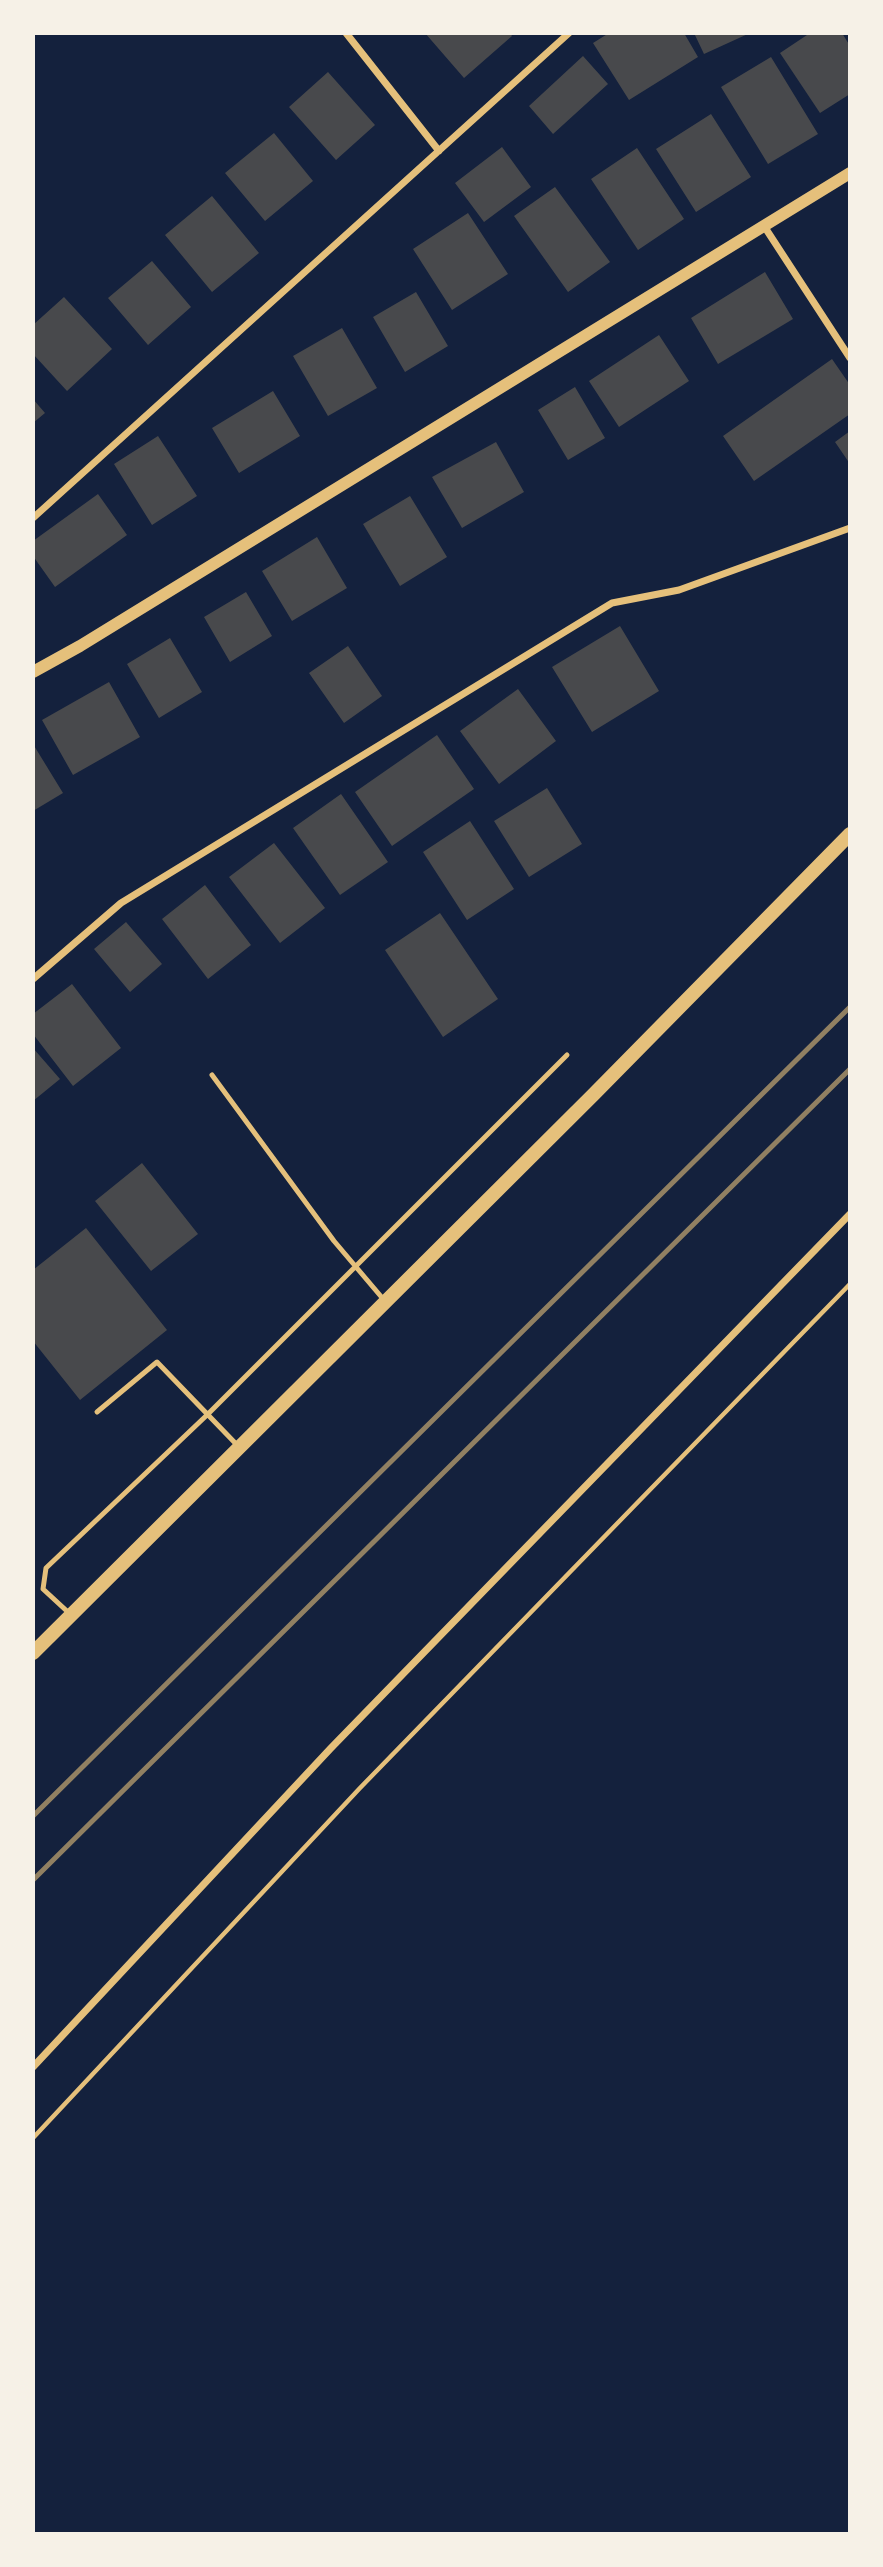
<!DOCTYPE html>
<html>
<head>
<meta charset="utf-8">
<style>
  body { margin:0 }
  #map { position:relative; width:883px; height:2567px; overflow:hidden; background:#14213d; font-family:"Open Sans",sans-serif }
  canvas { display:block }
  .frame { position:absolute; inset:0; border:35px solid #f6f1e7; pointer-events:none }
</style>
</head>
<body>
<div id="map">
<canvas width="883" height="2567"></canvas>
<div class="frame"></div>
</div>
<script>
const ctx = document.querySelector('canvas').getContext('2d');
ctx.lineJoin = 'round';
function fill(path, color) { ctx.fillStyle = color; ctx.fill(path, 'evenodd'); }
const poly = rows => new Path2D(rows.map(r => 'M' + r).join(''));
function stroke(path, color, width, dash) { ctx.strokeStyle = color; ctx.lineWidth = width; ctx.lineCap = dash ? 'butt' : 'round'; ctx.setLineDash(dash || []); ctx.stroke(path); }
const building = poly([
  [425,33,510,33,512,36,464,78],
  [609,33,684,33,698,57,629,100,593,43],
  [694,33,750,33,704,54],
  [810,33,842,33,850,46,850,94,820,113,780,53],
  [583,56,608,84,553,134,529,106],
  [771,57,818,134,768,164,721,87],
  [328,72,375,125,336,160,289,107],
  [711,114,751,177,696,212,656,149],
  [274,133,313,181,265,221,225,173],
  [502,147,531,187,484,222,455,183],
  [637,148,684,219,638,250,591,179],
  [555,187,610,262,568,292,514,216],
  [212,196,259,253,212,292,165,235],
  [468,213,508,274,452,310,413,249],
  [152,261,191,307,148,345,108,298],
  [765,272,793,319,718,364,691,318],
  [416,292,448,346,405,372,373,317],
  [64,297,112,349,67,391,33,354,33,325],
  [342,328,377,388,328,416,293,356],
  [659,335,689,381,619,427,589,381],
  [832,359,850,385,850,414,754,481,723,436],
  [575,387,605,438,568,460,538,410],
  [273,391,300,436,239,473,212,428],
  [33,399,45,413,33,423],
  [850,431,850,464,835,442],
  [158,436,197,496,152,525,114,464],
  [496,442,524,492,462,528,432,477],
  [98,494,127,535,55,587,33,556,33,541],
  [410,496,447,557,400,586,363,524],
  [317,537,347,588,292,621,262,571],
  [246,592,272,636,230,662,204,617],
  [620,626,659,691,592,732,552,667],
  [170,638,202,692,159,718,127,664],
  [348,646,382,696,344,723,309,673],
  [109,682,140,737,73,775,42,720],
  [518,689,556,741,499,784,460,731],
  [437,735,474,789,392,846,355,792],
  [33,744,63,793,33,811],
  [547,788,582,844,529,877,494,821],
  [341,794,388,862,340,895,293,828],
  [470,821,514,889,467,920,423,852],
  [274,843,325,908,280,943,229,877],
  [205,885,251,945,208,979,162,919],
  [440,913,498,999,443,1037,385,950],
  [126,922,162,964,130,992,94,949],
  [72,984,121,1048,73,1086,33,1034,33,1014],
  [33,1048,60,1079,33,1101],
  [142,1163,198,1234,151,1271,95,1201],
  [86,1228,167,1330,80,1400,33,1341,33,1270]
]);
const path = poly([
  [33,2138,360,1788,850,1284]
]);
const service = poly([
  [212,1075,334,1241,384,1300],
  [97,1412,157,1362,239,1447],
  [69,1613,43,1589,46,1568,207,1415,567,1055]
]);
const minor = poly([
  [346,33,439,151],
  [764,226,850,358],
  [33,518,569,33],
  [33,979,121,903,612,603,679,590,850,528],
  [33,2067,331,1748,850,1214]
]);
const tertiary = poly([
  [33,672,80,646,850,173]
]);
const secondary = poly([
  [33,1653,593,1095,850,834]
]);
const rail = poly([
  [33,1816,850,1007],
  [33,1880,850,1069]
]);
fill(building, '#48494c');
stroke(path, '#e5c07b', 4.5);
stroke(service, '#e5c07b', 5);
stroke(minor, '#e5c07b', 7);
stroke(tertiary, '#e5c07b', 12);
stroke(secondary, '#e5c07b', 14);
stroke(rail, '#918062', 5);
</script>
</body>
</html>
